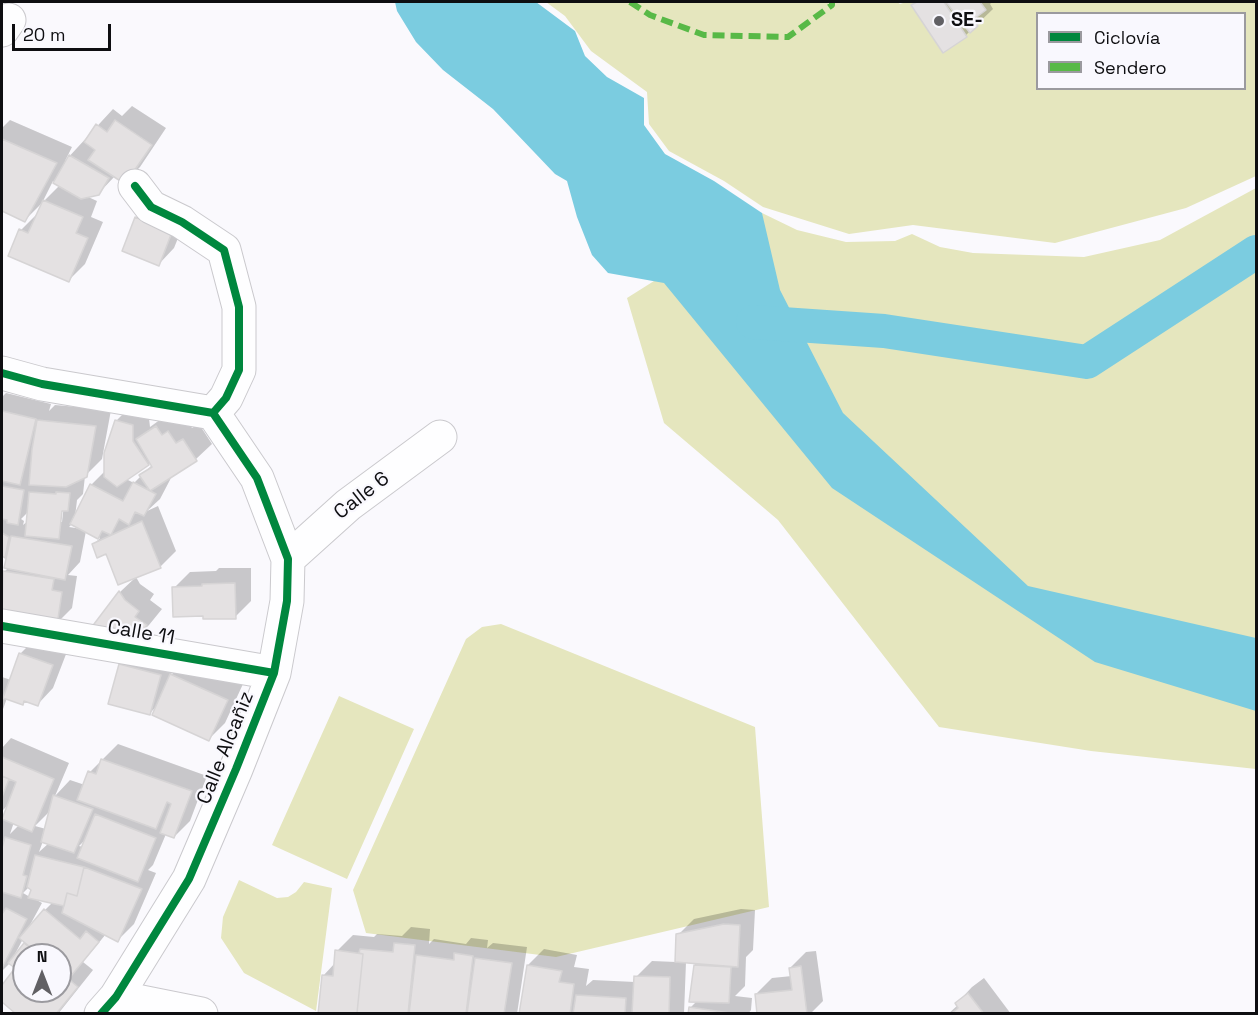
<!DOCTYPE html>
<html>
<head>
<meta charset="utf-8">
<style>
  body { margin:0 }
  #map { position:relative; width:1258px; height:1015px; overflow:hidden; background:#faf9fd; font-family:"Space Grotesk",sans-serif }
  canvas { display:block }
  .frame { position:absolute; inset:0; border:3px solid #0e0e11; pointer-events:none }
  .legend { position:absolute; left:1036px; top:12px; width:210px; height:78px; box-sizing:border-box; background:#f9f8fe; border:2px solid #9b9a9f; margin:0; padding:8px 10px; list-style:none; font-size:18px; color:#0e0e11 }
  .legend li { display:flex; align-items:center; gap:12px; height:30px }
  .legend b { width:30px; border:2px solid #9b9a9f }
  .north { position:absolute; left:12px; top:943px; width:60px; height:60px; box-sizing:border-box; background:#f9f8fe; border:2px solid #9b9a9f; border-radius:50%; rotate:0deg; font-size:16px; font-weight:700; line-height:24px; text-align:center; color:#0e0e11 }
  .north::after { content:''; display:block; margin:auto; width:21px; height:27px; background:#616064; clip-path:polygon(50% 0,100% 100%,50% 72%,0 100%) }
  .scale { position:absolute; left:12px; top:24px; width:99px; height:27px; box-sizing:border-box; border:3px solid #0e0e11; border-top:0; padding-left:8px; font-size:18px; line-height:21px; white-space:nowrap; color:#0e0e11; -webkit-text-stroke:4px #f9f8fe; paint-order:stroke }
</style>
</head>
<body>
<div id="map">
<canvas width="1258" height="1015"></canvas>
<div class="frame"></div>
<ul class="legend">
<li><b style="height:8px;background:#00873e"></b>Ciclovía</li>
<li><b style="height:8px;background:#58b947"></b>Sendero</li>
</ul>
<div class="north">N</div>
<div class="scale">20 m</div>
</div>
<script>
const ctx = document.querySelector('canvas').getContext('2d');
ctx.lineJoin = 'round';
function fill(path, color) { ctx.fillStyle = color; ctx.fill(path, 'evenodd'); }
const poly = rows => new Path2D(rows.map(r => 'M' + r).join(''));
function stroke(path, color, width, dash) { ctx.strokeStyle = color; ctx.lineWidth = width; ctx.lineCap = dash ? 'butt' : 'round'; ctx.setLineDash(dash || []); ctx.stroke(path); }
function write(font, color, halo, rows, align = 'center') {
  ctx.font = font + ' "Space Grotesk",sans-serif'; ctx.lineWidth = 4.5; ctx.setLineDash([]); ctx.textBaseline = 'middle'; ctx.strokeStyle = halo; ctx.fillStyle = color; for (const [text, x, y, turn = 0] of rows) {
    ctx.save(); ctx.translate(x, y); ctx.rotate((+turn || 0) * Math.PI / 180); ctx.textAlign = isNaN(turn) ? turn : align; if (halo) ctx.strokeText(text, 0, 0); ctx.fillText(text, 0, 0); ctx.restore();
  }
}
const green = poly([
  [546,2,897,2,900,4,906,2,1256,2,1256,176,1186,208,1055,243,913,225,849,234,763,207,724,181,669,151,649,124,647,92,591,51,565,16],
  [1038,14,1244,14,1244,88,1038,88],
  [1256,188,1256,769,1091,751,939,727,778,520,664,423,627,298,762,213,797,230,846,242,895,241,912,234,940,247,973,253,1084,257,1160,240],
  [501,624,755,727,769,907,556,957,366,933,353,890,466,639,482,627],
  [339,696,414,729,347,879,272,845],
  [239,880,277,898,288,897,296,892,304,882,332,888,316,1011,244,973,221,938,223,917]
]);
const water = poly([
  [395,2,536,2,575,31,585,56,607,77,644,98,644,125,665,154,714,181,762,213,780,290,843,413,1028,586,1256,638,1256,711,1095,662,832,488,664,283,608,273,592,255,577,217,567,181,555,174,493,109,443,70,416,42,397,11]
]);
const shadow = poly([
  [917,2,992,2,990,4,993,9,966,35,943,51,913,5],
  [132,106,166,128,140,167,125,182,115,176,98,194,86,196,97,201,91,217,103,222,85,264,69,280,21,230,37,214,44,201,60,185,53,181,42,203,24,221,2,209,2,128,10,120,72,147,65,161,113,109,122,116],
  [152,202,187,216,174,248,159,264,136,218],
  [6,393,51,404,49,411,55,405,111,410,102,459,85,476,83,494,77,500,75,517,91,485,105,471,116,421,132,405,148,410,150,427,172,411,185,416,192,428,199,424,212,444,196,459,169,477,171,478,160,499,147,511,158,506,176,551,160,567,107,552,94,544,100,538,86,531,80,562,68,575,77,576,72,608,56,624,2,613,2,585,4,572,9,567,9,551,4,556,2,555,2,397],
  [155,460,156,461,134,483,126,479],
  [61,503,64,504,62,522,59,522],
  [28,512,28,521,23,525,24,521,21,519],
  [72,524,82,529,69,527],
  [219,568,251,568,251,601,235,617,205,615,174,588,190,572,216,571],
  [136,577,140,584,154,594,150,600,162,609,149,625,133,641,93,627,120,592],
  [37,637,68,649,53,688,38,704,25,700,22,703,7,698,2,712,2,677,11,680,21,653],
  [136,648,176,659,171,675,187,659,243,684,225,723,209,739,158,705,150,713,110,703,120,664],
  [11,738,69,763,55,796,70,780,85,785,90,772,118,744,207,776,190,821,174,837,166,834,153,865,148,870,156,873,134,924,118,940,106,934,83,962,93,970,58,1014,19,1014,2,1000,2,988,17,968,10,963,2,971,2,814,4,814,8,805,2,811,2,748],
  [51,810,46,829,35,826],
  [14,822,19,825,10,834],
  [86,839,83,847,79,846],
  [43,841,49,843,39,852],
  [29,887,32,889,30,897,23,893],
  [33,898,53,902,30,925,42,903],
  [23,939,27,942,16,955,15,954],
  [24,955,60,955,60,991,24,991],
  [741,909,755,910,753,950,746,957,745,986,735,996,752,998,751,1010,748,1014,690,1014,690,1008,698,1000,691,1000,695,964,686,962,684,1014,520,1014,528,965,544,949,577,955,574,967,589,969,586,986,593,980,635,982,636,977,652,961,676,962,678,935,694,919],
  [411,927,430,929,429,944,434,939,466,944,471,938,488,940,487,948,493,943,527,947,517,1014,319,1014,323,976,335,963,337,951,353,935,374,937,377,934,402,936],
  [816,951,823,1001,810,1014,758,1014,756,994,772,978,792,976,790,968,806,952],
  [984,978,1011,1014,948,1014,958,1005,957,1003,972,987]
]);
const canal = poly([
  [753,322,884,331,1087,362,1256,252]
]);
const building = poly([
  [917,2,944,2,967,37,943,53,911,5,917,2],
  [946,2,980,2,986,10,974,19,978,26,970,33,946,2],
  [115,120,152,145,125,184,88,160,95,150,84,142,96,124,107,132,115,120],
  [2,139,57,163,25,222,2,211,2,139],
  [69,155,109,178,99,195,81,199,53,183,69,155],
  [43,200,83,217,76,233,88,238,69,282,8,256,19,229,28,233,43,200],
  [135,217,172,232,159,266,122,251,135,217],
  [2,411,36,419,20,485,2,481,2,411],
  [37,420,96,426,87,477,66,487,29,485,32,449,37,420],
  [115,420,133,425,133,441,149,465,117,487,104,477,104,453,115,420],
  [156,426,162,435,168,431,176,443,183,439,197,461,150,491,139,475,152,467,136,439,156,426],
  [133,482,156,494,144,516,135,512,129,525,119,519,111,535,102,531,98,539,70,524,90,484,123,501,133,482],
  [2,486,24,490,18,525,7,523,7,520,2,519,2,486],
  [29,492,56,494,56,492,70,493,68,511,62,511,59,539,25,536,29,492],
  [142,521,161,568,118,585,106,554,97,558,92,544,142,521],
  [2,533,9,537,5,558,2,556,2,533],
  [11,536,72,546,65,580,4,568,11,536],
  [3,571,54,579,52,590,62,592,57,625,2,615,3,571],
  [235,583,236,619,203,619,203,616,173,617,172,587,202,586,202,584,235,583],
  [119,591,125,600,139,611,135,617,147,625,133,643,91,628,119,591],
  [19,653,53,665,38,706,24,701,23,705,3,698,19,653],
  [119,664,161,675,150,715,108,704,119,664],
  [170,674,228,700,209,741,152,715,170,674],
  [2,757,54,779,32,832,2,819,16,782,2,776,2,757],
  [101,759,192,791,174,838,160,833,171,804,167,802,156,829,77,800,88,771,96,774,101,759],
  [2,776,9,779,2,797,2,776],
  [53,795,93,809,74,853,41,842,53,795],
  [95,814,156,838,138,882,77,858,95,814],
  [5,837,31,845,23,875,27,876,21,898,2,892,2,848,5,837],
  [35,855,84,867,77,896,67,893,64,906,28,898,31,890,27,887,35,855],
  [84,867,142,889,118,942,62,913,67,893,77,896,84,867],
  [6,908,27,919,2,968,2,914,6,908],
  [44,909,80,939,86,931,99,942,71,976,60,967,60,955,46,955,37,948,35,951,19,938,44,909],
  [724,924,740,925,738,967,675,962,676,934,724,924],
  [24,943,39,955,24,955,24,991,60,991,60,972,78,987,56,1014,16,1014,2,1002,2,985,15,968,8,963,24,943],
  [394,943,415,945,408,1014,357,1013,363,954,359,953,360,949,393,952,394,943],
  [335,950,363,954,357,1013,362,1014,318,1014,322,975,333,976,335,950],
  [454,953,473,956,466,1014,409,1014,416,955,454,960,454,953],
  [475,958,512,963,504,1014,467,1014,475,958],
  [527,965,562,971,559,982,574,984,570,1014,519,1014,527,965],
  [694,965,731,967,729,1003,689,1002,694,965],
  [801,966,807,1014,757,1014,755,994,792,990,789,968,801,966],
  [634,976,670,977,669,1014,632,1014,634,976],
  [968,993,984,1014,951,1014,958,1008,955,1003,968,993],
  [576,995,626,998,625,1014,573,1014,576,995],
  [689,1007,736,1014,688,1014,689,1007]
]);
const minor = poly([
  [2,30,9,20],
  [135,186,151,207,182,222,224,250,239,307,239,370,226,398,213,413],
  [2,373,42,384,213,413,257,478,288,559,287,601,274,673,236,769,189,879,116,997,101,1014],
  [288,559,348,505,440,437],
  [2,626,274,673],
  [116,997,201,1014]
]);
const quiet = poly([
  [630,2,650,15,704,35,788,37,832,5,832,2]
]);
const cycleway = poly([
  [135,186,151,207,182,222,224,250,239,307,239,370,226,398,213,413],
  [2,373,42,384,213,413,257,478,288,559,287,601,274,673,236,769,189,879,116,997,101,1014],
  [2,626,274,673]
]);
const markers = [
  [939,21,6,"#616064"]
];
const poiNames = [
  ["SE-",951,21]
];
const streetNames = [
  ["Calle 6",362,496,-38],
  ["Calle 11",141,633,10],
  ["Calle Alcañiz",226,748,-68]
];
fill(green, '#e5e6be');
fill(water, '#7bcce0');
fill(shadow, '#0003');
stroke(canal, '#7bcce0', 34);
fill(building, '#e4e1e2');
stroke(building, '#d6d4d5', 1.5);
stroke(minor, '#cac9cd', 35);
stroke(minor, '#fefeff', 33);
stroke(quiet, '#58b947', 6, [12, 6]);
stroke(cycleway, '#00873e', 8);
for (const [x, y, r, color] of markers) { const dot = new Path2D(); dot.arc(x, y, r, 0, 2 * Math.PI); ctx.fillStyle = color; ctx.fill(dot); stroke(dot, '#f9f8fe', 2); }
write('bold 20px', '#0e0e11', '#f9f8fe', poiNames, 'left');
write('20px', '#0e0e11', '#f9f8fe', streetNames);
</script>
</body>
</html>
